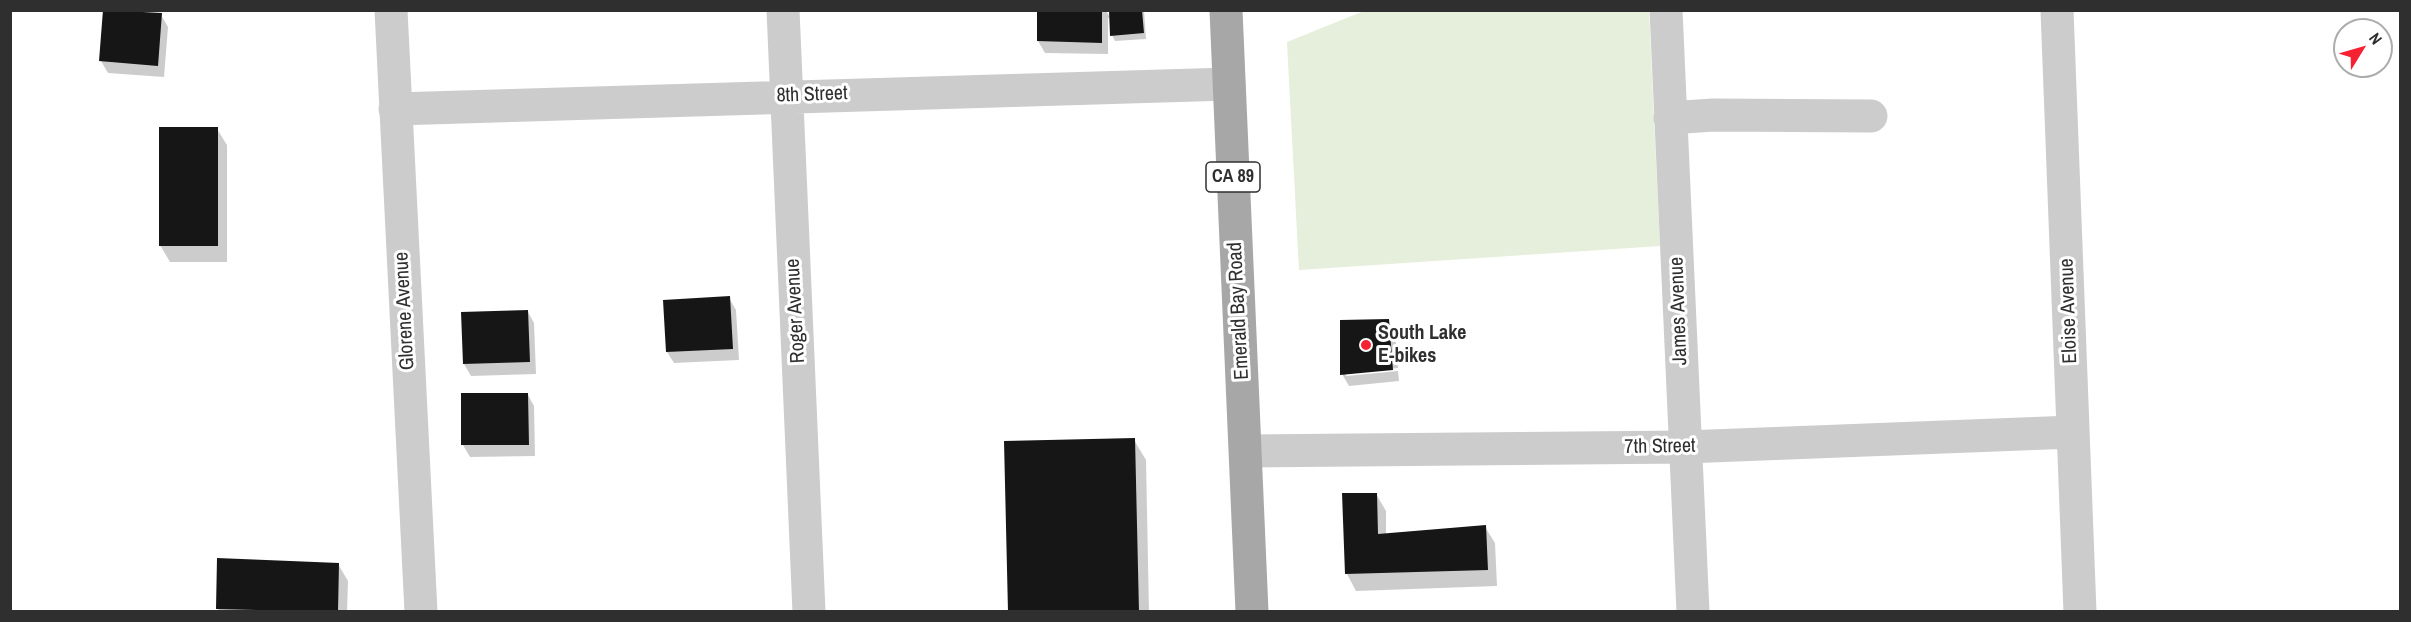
<!DOCTYPE html>
<html>
<head>
<meta charset="utf-8">
<style>
  body { margin:0 }
  #map { position:relative; width:2411px; height:622px; overflow:hidden; background:#fff; font-family:"Archivo Narrow",sans-serif }
  canvas { display:block }
  .frame { position:absolute; inset:0; border:12px solid #2f2f2f; pointer-events:none }
  .north { position:absolute; left:2333px; top:18px; width:60px; height:60px; box-sizing:border-box; background:#fff; border:2px solid #acacac; border-radius:50%; rotate:53deg; font-size:16px; font-weight:700; line-height:24px; text-align:center; color:#2f2f2f }
  .north::after { content:''; display:block; margin:auto; width:21px; height:27px; background:#f72134; clip-path:polygon(50% 0,100% 100%,50% 72%,0 100%) }
</style>
</head>
<body>
<div id="map">
<canvas width="2411" height="622"></canvas>
<div class="frame"></div>
<div class="north">N</div>
</div>
<script>
const ctx = document.querySelector('canvas').getContext('2d');
ctx.lineJoin = 'round';
function fill(path, color) { ctx.fillStyle = color; ctx.fill(path, 'evenodd'); }
const poly = rows => new Path2D(rows.map(r => 'M' + r).join(''));
function stroke(path, color, width, dash) { ctx.strokeStyle = color; ctx.lineWidth = width; ctx.lineCap = dash ? 'butt' : 'round'; ctx.setLineDash(dash || []); ctx.stroke(path); }
function write(font, color, halo, rows, align = 'center') {
  ctx.font = font + ' "Archivo Narrow",sans-serif'; ctx.lineWidth = 6; ctx.setLineDash([]); ctx.textBaseline = 'middle'; ctx.strokeStyle = halo; ctx.fillStyle = color; for (const [text, x, y, turn = 0] of rows) {
    ctx.save(); ctx.translate(x, y); ctx.rotate((+turn || 0) * Math.PI / 180); ctx.textAlign = isNaN(turn) ? turn : align; if (halo) ctx.strokeText(text, 0, 0); ctx.fillText(text, 0, 0); ctx.restore();
  }
}
const green = poly([
  [1364,11,1649,11,1660,246,1299,270,1287,42]
]);
const shadow = poly([
  [1038,10,1106,10,1110,18,1108,18,1108,54,1045,53,1038,41],
  [1110,10,1144,10,1146,39,1115,41,1112,35],
  [161,15,168,27,164,77,108,73,101,61],
  [217,129,227,145,227,262,170,262,160,245],
  [729,298,736,310,739,360,674,363,667,352],
  [528,312,534,323,536,374,471,376,464,364],
  [1388,321,1395,333,1398,368,1346,373,1346,376,1398,371,1399,381,1349,386,1342,374],
  [528,395,534,406,535,456,470,457,463,445],
  [1134,440,1146,460,1149,612,1009,612],
  [1376,494,1386,511,1386,535,1485,527,1495,543,1497,586,1356,591,1347,574,1343,495],
  [338,564,348,581,347,612,219,612,218,608]
]);
const building = poly([
  [103,10,162,13,158,66,99,61],
  [1037,10,1102,10,1102,43,1037,41],
  [1109,10,1142,10,1144,33,1110,36],
  [159,127,218,127,218,246,159,246],
  [730,296,733,349,666,352,663,300],
  [528,310,530,362,463,364,461,312],
  [1389,319,1393,370,1340,375,1340,320],
  [461,393,528,393,529,445,461,445],
  [1135,438,1139,612,1008,612,1004,441],
  [1342,493,1377,493,1378,534,1486,525,1488,570,1345,574],
  [217,558,339,563,338,612,216,609]
]);
const minor = poly([
  [391,10,421,612],
  [783,10,809,612],
  [1666,10,1693,612],
  [2057,10,2080,612],
  [395,109,1229,84],
  [1670,118,1713,115,1871,116],
  [1246,451,1685,447,2073,432]
]);
const major = poly([
  [1226,10,1252,612]
]);
const markers = [
  [1366,345,6,"#f72134"]
];
const shields = [
  [1233,177,54]
];
const shieldNames = [
  ["CA 89",1233,177]
];
const streetNames = [
  ["8th Street",812,95,-2],
  ["Glorene Avenue",405,311,-93],
  ["Roger Avenue",796,311,-93],
  ["Emerald Bay Road",1239,311,-93],
  ["James Avenue",1679,311,-92],
  ["Eloise Avenue",2069,311,-92],
  ["7th Street",1660,447,-1]
];
const poiNames = [
  ["South Lake",1378,334],
  ["E-bikes",1378,357]
];
fill(green, '#e6eedc');
fill(shadow, '#0003');
fill(building, '#161616');
stroke(minor, '#ccc', 33);
stroke(major, '#a7a7a7', 33);
for (const [x, y, r, color] of markers) { const dot = new Path2D(); dot.arc(x, y, r, 0, 2 * Math.PI); ctx.fillStyle = color; ctx.fill(dot); stroke(dot, '#fff', 2); }
for (const [x, y, w] of shields) { const box = new Path2D(); box.roundRect(x - w / 2, y - 15, w, 30, 4.5); ctx.fillStyle = '#fff'; ctx.fill(box); stroke(box, '#2f2f2f', 1.5); }
write('bold 18px', '#2f2f2f', null, shieldNames);
write('20px', '#2f2f2f', '#fff', streetNames);
write('bold 20px', '#2f2f2f', '#fff', poiNames, 'left');
</script>
</body>
</html>
